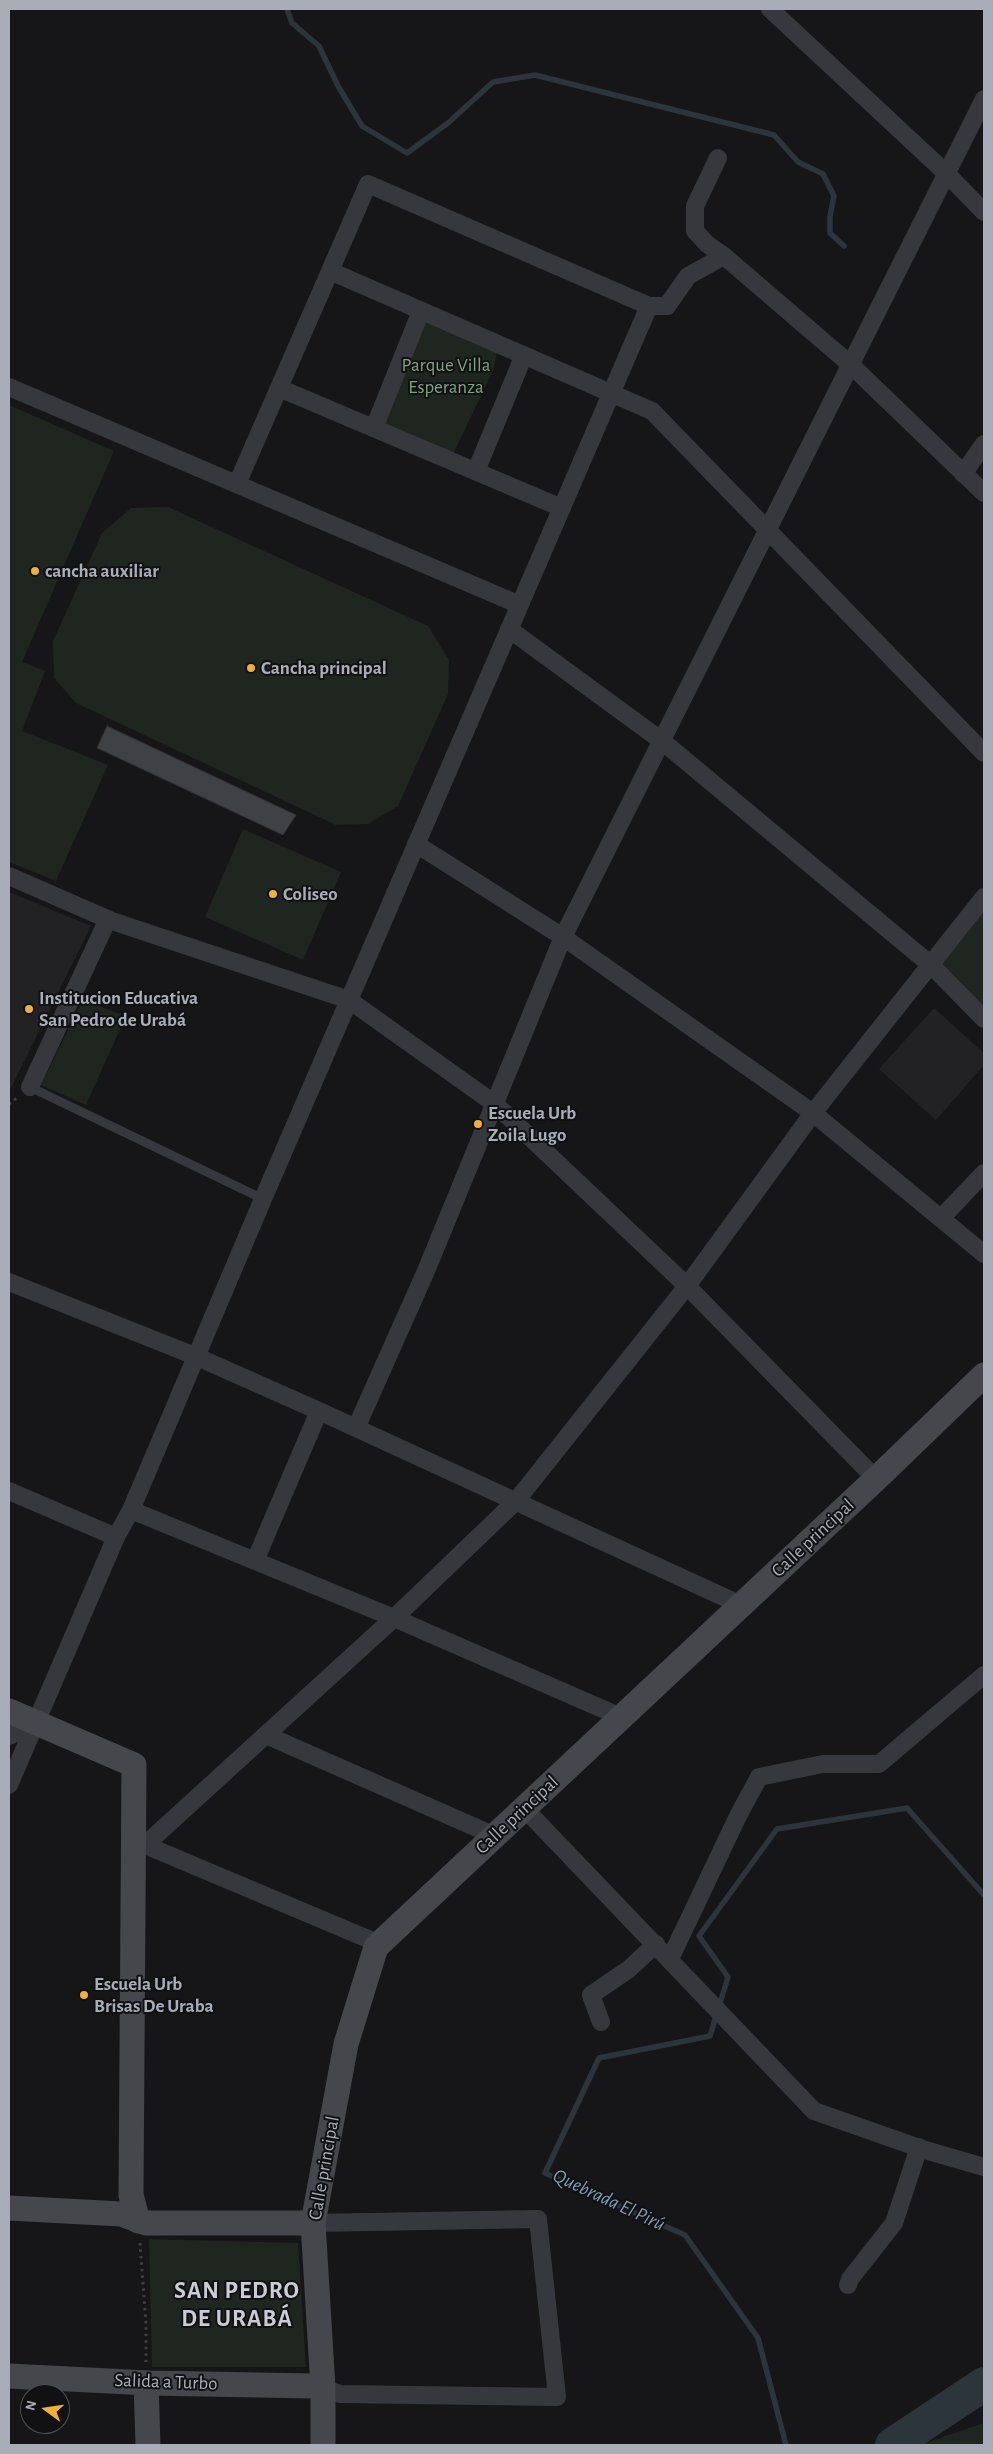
<!DOCTYPE html>
<html>
<head>
<meta charset="utf-8">
<style>
  body { margin:0 }
  #map { position:relative; width:993px; height:2454px; overflow:hidden; background:#161618; font-family:"Alegreya Sans",sans-serif }
  canvas { display:block }
  .frame { position:absolute; inset:0; border:10px solid #a8adb8; pointer-events:none }
  .north { position:absolute; left:20px; top:2384px; width:50px; height:50px; box-sizing:border-box; background:#111113; border:1px solid #4d4f55; border-radius:50%; rotate:284deg; font-size:14px; font-weight:700; line-height:20px; text-align:center; color:#a8adb8 }
  .north::after { content:''; display:block; margin:auto; width:18px; height:22px; background:#f2b134; clip-path:polygon(50% 0,100% 100%,50% 72%,0 100%) }
</style>
</head>
<body>
<div id="map">
<canvas width="993" height="2454"></canvas>
<div class="frame"></div>
<div class="north">N</div>
</div>
<script>
const ctx = document.querySelector('canvas').getContext('2d');
ctx.lineJoin = 'round';
function fill(path, color) { ctx.fillStyle = color; ctx.fill(path, 'evenodd'); }
const poly = rows => new Path2D(rows.map(r => 'M' + r).join(''));
function stroke(path, color, width, dash) { ctx.strokeStyle = color; ctx.lineWidth = width; ctx.lineCap = dash ? 'butt' : 'round'; ctx.setLineDash(dash || []); ctx.stroke(path); }
function write(font, color, halo, rows, align = 'center') {
  ctx.font = font + ' "Alegreya Sans",sans-serif'; ctx.lineWidth = 4; ctx.setLineDash([]); ctx.textBaseline = 'middle'; ctx.strokeStyle = halo; ctx.fillStyle = color; for (const [text, x, y, turn = 0] of rows) {
    ctx.save(); ctx.translate(x, y); ctx.rotate((+turn || 0) * Math.PI / 180); ctx.textAlign = isNaN(turn) ? turn : align; if (halo) ctx.strokeText(text, 0, 0); ctx.fillText(text, 0, 0); ctx.restore();
  }
}
const built = poly([
  [9,892,91,926,9,1092],
  [934,1008,984,1053,984,1065,936,1120,879,1069]
]);
const green = poly([
  [425,319,497,352,493,371,453,454,382,424],
  [9,405,114,451,22,662,45,671,22,731,108,765,56,881,9,862],
  [168,507,428,626,449,660,448,694,398,806,368,824,336,825,76,703,54,678,53,641,102,533,131,508],
  [243,829,341,872,303,960,205,917],
  [984,897,984,1019,931,965],
  [83,1000,126,1016,86,1105,41,1085],
  [149,2239,298,2243,306,2367,152,2367],
  [984,2423,984,2445,919,2445]
]);
const stream = poly([
  [287,9,292,23,319,46,338,86,362,126,407,153,448,123,493,82,535,75,774,135,798,162,823,174,834,196,830,216,830,233,844,246],
  [786,2445,758,2338,685,2235,545,2173,599,2058,710,2036,728,1977,699,1936,777,1829,907,1808,984,1895]
]);
const river = poly([
  [892,2445,984,2384]
]);
const building = poly([
  [107,726,296,815,283,835,97,748,107,726]
]);
const path = poly([
  [9,1104,18,1097],
  [140,2243,146,2324,146,2362]
]);
const lane = poly([
  [30,1087,263,1199]
]);
const street = poly([
  [770,9,947,174,984,212],
  [718,158,695,206,695,231,707,244,724,256,851,365,984,493],
  [330,271,652,411,984,753],
  [9,387,520,605],
  [279,388,562,508],
  [374,428,421,311],
  [476,471,524,355],
  [963,474,984,444],
  [237,484,368,184,649,306,667,306,688,276,724,256],
  [509,629,662,741,931,965,984,1019],
  [416,844,563,937,813,1113,984,1254],
  [9,876,112,921,349,1000,495,1104,687,1286,876,1479],
  [30,1087,108,919],
  [942,1217,984,1173],
  [9,1282,195,1356,319,1411,741,1605],
  [356,1428,426,1271,563,937,984,99],
  [9,1491,116,1537],
  [131,1510,394,1618,621,1717],
  [255,1561,319,1411],
  [266,1735,495,1836],
  [9,1736,36,1723],
  [9,1785,116,1537,131,1510,263,1199,649,306],
  [524,1808,814,2111,925,2150,984,2167],
  [145,1845,380,1944],
  [134,1847,145,1845,394,1618,516,1501,687,1286,813,1113,984,897],
  [670,1959,738,1816,759,1777,823,1764,879,1764,984,1675],
  [601,2022,591,1995,629,1969,656,1944],
  [313,2223,538,2219,557,2397,340,2394,323,2388],
  [848,2285,850,2279,894,2223,919,2147]
]);
const secondary = poly([
  [9,1711,134,1765,131,2195,138,2221],
  [9,2208,121,2214,146,2223,313,2223],
  [9,2376,149,2383,313,2386,323,2388],
  [146,2383,148,2445],
  [323,2445,323,2388,313,2223,346,2044,376,1947,876,1479,984,1375]
]);
const markers = [
  [35,571,5,"#f2b134"],
  [251,668,5,"#f2b134"],
  [273,894,5,"#f2b134"],
  [29,1009,5,"#f2b134"],
  [478,1124,5,"#f2b134"],
  [84,1995,5,"#f2b134"]
];
const parkNames = [
  ["Parque Villa",446,365],
  ["Esperanza",446,387]
];
const poiNames = [
  ["cancha auxiliar",45,571],
  ["Cancha principal",261,668],
  ["Coliseo",283,894],
  ["Institucion Educativa",39,998],
  ["San Pedro de Urabá",39,1020],
  ["Escuela Urb",488,1113],
  ["Zoila Lugo",488,1135],
  ["Escuela Urb",94,1984],
  ["Brisas De Uraba",94,2006]
];
const streetNames = [
  ["Calle principal",813,1538,-43],
  ["Calle principal",517,1815,-43],
  ["Calle principal",324,2168,-80],
  ["Salida a Turbo",166,2382,2]
];
const waterNames = [
  ["Quebrada El Pirú",609,2200,25]
];
const districtNames = [
  ["SAN PEDRO",237,2291],
  ["DE URABÁ",237,2319]
];
fill(built, '#222225');
fill(green, '#1e261f');
stroke(stream, '#2c353c', 5.5);
stroke(river, '#2c353c', 34);
fill(building, '#404145');
stroke(building, '#303034', 1);
stroke(path, '#3d3f44', 3, [2.5, 4]);
stroke(lane, '#37383d', 9);
stroke(street, '#37383d', 18);
stroke(secondary, '#45474d', 25);
for (const [x, y, r, color] of markers) { const dot = new Path2D(); dot.arc(x, y, r, 0, 2 * Math.PI); ctx.fillStyle = color; ctx.fill(dot); stroke(dot, '#111113', 2); }
write('19px', '#7fa381', '#111113', parkNames);
write('bold 19px', '#a8adb8', '#111113', poiNames, 'left');
write('19px', '#a8adb8', '#111113', streetNames);
write('italic 20px', '#7f9bb3', '#111113', waterNames);
ctx.letterSpacing = '1px';
write('bold 24px', '#c9ccd4', '#111113', districtNames);
ctx.letterSpacing = '0px';
</script>
</body>
</html>
